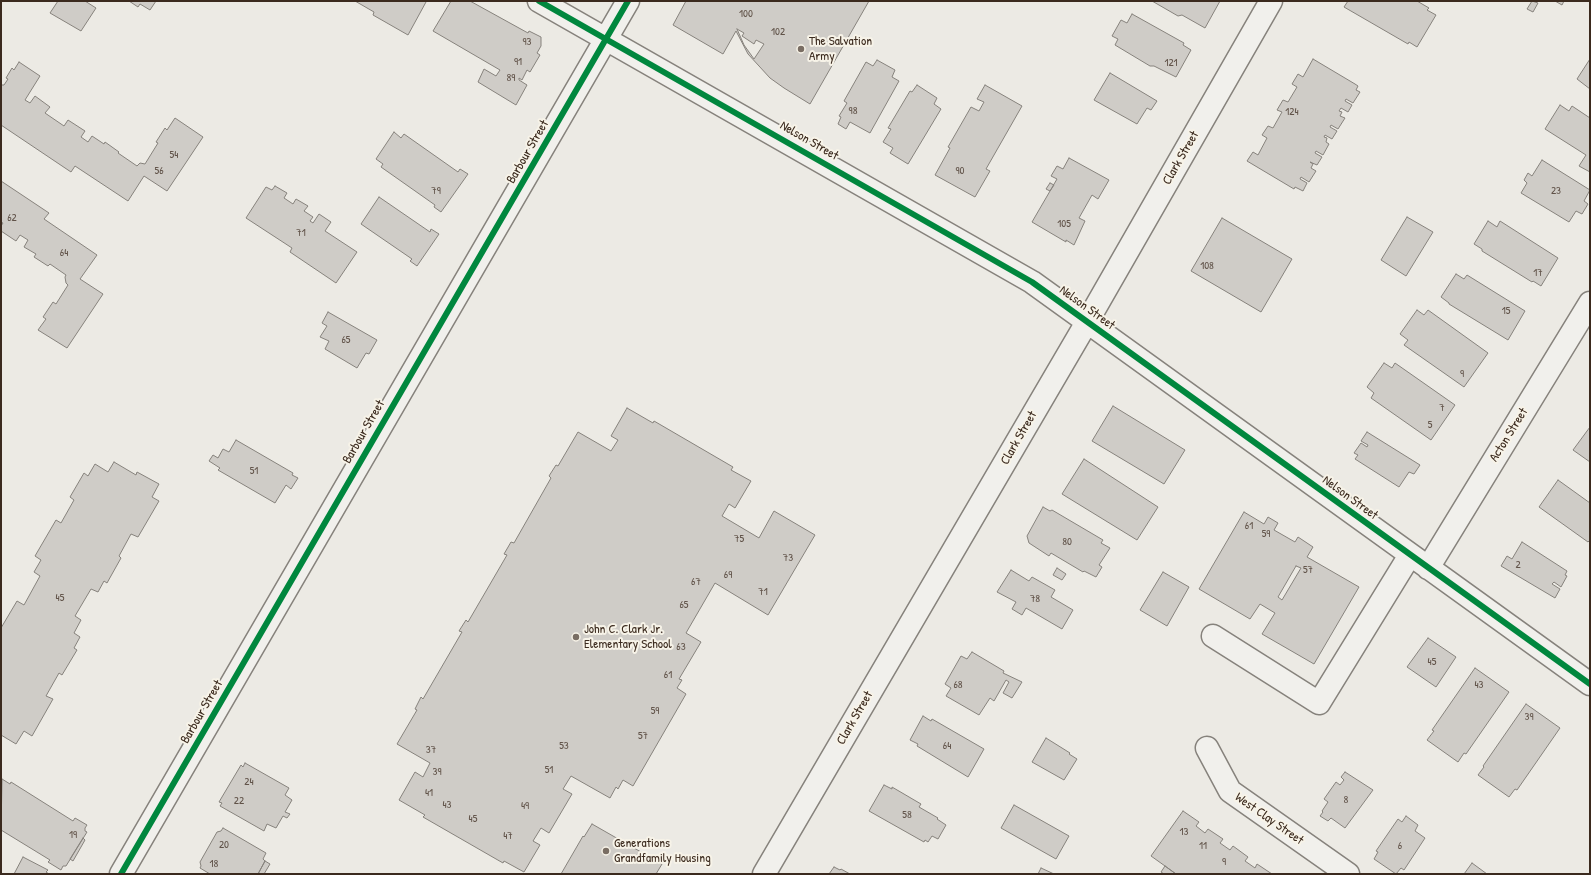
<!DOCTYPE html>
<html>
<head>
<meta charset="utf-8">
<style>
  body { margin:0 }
  #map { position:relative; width:1591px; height:875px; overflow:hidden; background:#eceae4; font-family:"Patrick Hand",sans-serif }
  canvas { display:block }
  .frame { position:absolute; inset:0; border:2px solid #3b2a1e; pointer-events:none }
</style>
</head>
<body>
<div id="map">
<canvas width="1591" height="875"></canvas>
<div class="frame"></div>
</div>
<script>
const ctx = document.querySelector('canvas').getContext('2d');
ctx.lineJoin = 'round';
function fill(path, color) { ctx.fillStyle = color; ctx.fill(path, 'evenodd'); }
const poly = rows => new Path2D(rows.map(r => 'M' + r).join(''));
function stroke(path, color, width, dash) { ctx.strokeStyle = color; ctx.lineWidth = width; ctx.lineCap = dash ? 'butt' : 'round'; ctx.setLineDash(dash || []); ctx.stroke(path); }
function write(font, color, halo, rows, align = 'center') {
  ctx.font = font + ' "Patrick Hand",sans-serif'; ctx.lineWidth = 4; ctx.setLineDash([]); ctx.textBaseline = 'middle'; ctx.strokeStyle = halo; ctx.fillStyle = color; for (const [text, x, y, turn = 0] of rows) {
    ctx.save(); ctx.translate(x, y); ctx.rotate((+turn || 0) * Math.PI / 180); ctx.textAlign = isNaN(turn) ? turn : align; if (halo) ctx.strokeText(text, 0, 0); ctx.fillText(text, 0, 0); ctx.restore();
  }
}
const building = poly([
  [58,1,85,1,96,8,81,31,50,13,58,1],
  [129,1,156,1,150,10,140,4,138,7,129,1],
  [355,1,425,1,426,2,408,35,373,15,374,12,355,1],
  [451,1,470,1,528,33,529,31,541,37,541,46,537,53,540,55,530,72,527,70,522,80,519,78,519,80,527,85,516,105,478,82,484,69,496,76,500,70,433,31,451,1],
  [686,1,869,1,810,104,784,88,770,78,748,54,736,31,723,54,673,25,686,1],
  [737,29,744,33,742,36,754,44,756,40,764,44,754,59,744,45,737,29],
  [1152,1,1220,1,1205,28,1182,15,1178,16,1152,1],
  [1348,1,1417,1,1429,8,1427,10,1436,15,1417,47,1409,42,1408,44,1344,7,1348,1],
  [1532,1,1538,3,1533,12,1527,9,1532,1],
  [1555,1,1564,1,1562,5,1555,1],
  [1132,14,1184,43,1183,45,1191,50,1176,77,1154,66,1150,66,1115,45,1118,39,1112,36,1121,20,1127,23,1132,14],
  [1313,59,1355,84,1358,86,1356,90,1360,92,1353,103,1346,99,1345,101,1352,105,1348,112,1341,108,1339,111,1342,112,1340,116,1345,118,1338,129,1331,125,1330,127,1337,131,1332,139,1325,135,1324,137,1327,138,1326,142,1329,144,1323,155,1316,151,1315,153,1322,157,1317,165,1310,162,1313,164,1311,168,1316,171,1309,182,1301,177,1300,179,1307,183,1303,191,1295,187,1294,189,1247,161,1253,152,1258,155,1267,138,1262,135,1268,126,1273,128,1282,112,1277,110,1283,100,1288,102,1297,87,1292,84,1298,74,1303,77,1313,59],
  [1590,59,1590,89,1577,79,1590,59],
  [877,60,895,70,892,77,899,81,870,133,850,122,846,129,838,124,841,117,839,116,847,103,844,101,866,62,873,66,877,60],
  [19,62,40,76,25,100,30,103,35,96,50,107,45,113,64,126,68,120,85,131,81,137,88,142,92,136,104,144,105,142,119,152,118,153,137,166,140,163,145,164,158,143,156,142,165,128,167,130,175,118,203,137,167,191,144,176,128,201,75,166,71,172,1,125,1,85,4,85,8,79,6,78,12,68,14,70,19,62],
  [1110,73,1157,101,1151,110,1147,108,1137,124,1094,100,1110,73],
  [917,85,937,98,934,104,941,109,908,164,890,153,893,148,883,142,891,129,888,128,910,91,912,92,917,85],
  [985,85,1022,106,986,169,990,171,975,197,935,175,950,148,948,147,971,107,979,111,984,102,977,99,985,85],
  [1560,105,1569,111,1572,106,1590,118,1590,172,1579,166,1586,155,1545,129,1560,105],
  [394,132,401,138,404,134,458,172,460,169,468,174,441,212,434,207,435,205,381,167,383,164,376,159,394,132],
  [1069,158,1109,180,1098,199,1092,195,1079,218,1085,221,1074,245,1066,240,1066,242,1032,222,1057,179,1051,176,1057,166,1063,169,1069,158],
  [1542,160,1590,190,1584,201,1588,204,1582,214,1576,211,1569,222,1521,193,1527,183,1524,180,1528,173,1532,176,1542,160],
  [1,181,49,213,44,219,97,255,80,279,103,294,67,348,38,330,46,319,43,317,53,302,56,304,68,285,66,283,65,277,66,275,50,264,48,266,34,257,36,254,24,247,28,240,20,235,16,241,1,231,1,226,3,223,1,222,1,181],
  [1050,183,1054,185,1050,191,1046,189,1050,183],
  [275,186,287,193,284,198,293,204,296,199,308,206,304,211,313,217,310,221,313,223,319,214,331,222,325,231,357,252,336,283,290,252,292,248,246,218,266,187,272,190,275,186],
  [379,197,430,232,431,229,439,234,417,266,410,261,412,259,361,224,379,197],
  [1407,217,1433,232,1406,276,1381,260,1407,217],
  [1222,218,1292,259,1261,312,1191,271,1222,218],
  [1488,221,1497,227,1500,221,1558,258,1541,286,1533,281,1532,282,1482,251,1482,249,1474,244,1488,221],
  [1456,274,1464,279,1467,275,1525,311,1508,340,1449,304,1449,303,1441,297,1456,274],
  [1417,310,1424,315,1428,310,1488,353,1464,387,1404,345,1408,340,1400,334,1417,310],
  [328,312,377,340,369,354,366,353,357,368,325,349,329,341,320,337,327,326,322,323,328,312],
  [1384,363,1392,368,1395,363,1455,405,1431,440,1371,398,1374,393,1367,387,1384,363],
  [1113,406,1185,450,1164,484,1092,441,1113,406],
  [627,408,653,423,654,421,733,467,731,470,751,481,735,508,729,504,722,516,759,538,774,511,815,535,768,615,715,583,686,633,701,642,679,679,682,680,677,688,686,694,633,786,623,780,618,789,616,787,610,798,571,776,563,789,572,794,549,833,541,828,533,841,540,845,524,872,504,861,503,863,423,817,425,815,399,800,415,772,423,777,430,763,397,744,417,710,415,709,421,697,423,699,462,632,459,631,466,620,468,622,507,555,504,554,511,542,514,543,551,478,549,476,556,465,558,466,578,432,611,451,618,440,611,436,627,408],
  [1590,427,1590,462,1573,450,1590,427],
  [1367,432,1420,465,1414,474,1409,472,1399,487,1355,459,1358,455,1354,453,1361,443,1367,447,1368,445,1361,441,1367,432],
  [236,440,293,473,292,475,298,478,291,489,286,485,275,503,218,470,220,468,209,461,213,455,218,458,223,449,229,452,236,440],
  [1084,459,1158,507,1137,540,1062,494,1084,459],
  [114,462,136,475,137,472,159,484,152,497,159,501,138,537,131,534,119,556,121,558,107,583,104,581,98,592,91,589,75,616,81,620,74,633,80,637,74,648,77,650,62,675,59,673,46,696,53,699,32,736,24,731,16,744,1,735,1,628,17,601,24,605,40,576,34,572,41,560,35,556,56,520,61,523,74,500,70,497,84,473,88,476,95,464,108,472,114,462],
  [1558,480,1590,503,1590,540,1588,542,1539,507,1558,480],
  [1043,507,1050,511,1052,510,1103,540,1101,543,1110,548,1099,565,1102,567,1096,577,1084,571,1083,572,1051,553,1049,556,1029,543,1027,536,1043,507],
  [1244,512,1264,524,1268,517,1278,523,1274,530,1295,542,1298,537,1313,547,1307,557,1359,587,1314,664,1262,634,1275,613,1260,604,1250,619,1199,589,1244,512],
  [1296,566,1301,568,1282,600,1278,597,1296,566],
  [1522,542,1567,571,1565,575,1567,576,1561,587,1554,582,1552,584,1560,589,1555,598,1501,566,1507,556,1512,559,1522,542],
  [1057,568,1066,574,1062,580,1053,575,1057,568],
  [1011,570,1029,581,1032,577,1055,590,1051,597,1073,610,1062,629,1026,608,1022,615,1012,609,1016,602,997,592,1011,570],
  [1163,572,1189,587,1167,626,1140,610,1163,572],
  [1428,638,1456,657,1436,687,1407,667,1428,638],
  [972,652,1004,671,1003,673,1022,682,1012,698,1003,693,1009,682,1006,680,994,701,990,698,979,715,946,696,951,688,945,684,961,656,967,659,972,652],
  [1475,668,1509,692,1466,754,1464,753,1458,762,1427,740,1434,731,1432,730,1475,668],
  [1526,704,1560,728,1517,790,1515,789,1509,797,1478,775,1484,767,1483,766,1526,704],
  [923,716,931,721,932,719,984,749,968,777,917,746,918,744,910,740,923,716],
  [1046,738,1070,753,1069,754,1077,759,1064,780,1032,762,1046,738],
  [245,763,289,788,285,795,292,800,285,812,290,814,287,818,283,816,276,828,267,824,264,831,220,806,222,803,219,802,241,765,243,767,245,763],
  [1345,772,1373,790,1345,828,1331,818,1328,821,1320,816,1323,812,1322,811,1328,802,1324,799,1336,782,1340,785,1344,780,1341,777,1345,772],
  [2,779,10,784,11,782,73,821,75,818,87,825,85,828,85,831,87,832,66,866,63,866,61,870,48,862,50,860,1,830,2,779],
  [884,785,892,789,892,787,921,804,919,807,938,818,937,819,946,825,938,839,932,836,928,842,925,840,924,842,869,811,884,785],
  [1014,805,1069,836,1056,859,1001,828,1014,805],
  [1183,811,1199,822,1196,826,1205,833,1208,829,1223,839,1220,843,1230,850,1233,846,1248,857,1245,861,1255,868,1257,864,1272,874,1176,874,1165,866,1151,856,1183,811],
  [1406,816,1418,825,1415,831,1425,838,1404,870,1401,868,1396,874,1374,859,1378,852,1376,851,1398,819,1402,822,1406,816],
  [592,824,662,864,656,874,561,874,583,836,584,837,592,824],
  [223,828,266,853,263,859,265,861,258,874,210,874,200,868,201,866,200,862,217,832,221,831,223,828],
  [83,838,85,840,73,861,70,859,83,838],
  [23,857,48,870,46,872,49,874,14,874,23,857],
  [265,861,270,864,264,874,258,874,265,861],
  [1472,863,1487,874,1464,874,1472,863],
  [1165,866,1176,874,1164,874,1161,872,1165,866],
  [834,867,840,870,841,869,850,874,829,874,834,867],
  [1041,868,1054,874,1038,874,1041,868]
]);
const minor = poly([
  [539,1,1032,282,1590,684],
  [1428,568,1590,303],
  [1213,636,1319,703,1410,555],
  [1207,748,1230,791,1348,874],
  [121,874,628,1],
  [764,874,1087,322,1271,1]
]);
const cycleway = poly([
  [539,1,1032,282,1590,684],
  [121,874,628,1]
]);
const markers = [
  [801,49,4,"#796d63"],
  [576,637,4,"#796d63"],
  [606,851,4,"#796d63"]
];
const numberNames = [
  ["100",746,14],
  ["102",778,32],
  ["93",527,42],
  ["91",518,62],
  ["121",1171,63],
  ["89",511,78],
  ["98",853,111],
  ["124",1292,112],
  ["54",174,155],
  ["56",159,171],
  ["90",960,171],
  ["79",436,191],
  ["23",1556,191],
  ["62",12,218],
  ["105",1064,224],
  ["71",301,233],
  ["64",64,253],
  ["108",1207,266],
  ["17",1538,273],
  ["15",1506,311],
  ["65",346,340],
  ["9",1462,374],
  ["7",1442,408],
  ["5",1430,425],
  ["51",254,471],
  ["61",1249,526],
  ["59",1266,534],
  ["75",739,539],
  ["80",1067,542],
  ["73",788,558],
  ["2",1518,565],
  ["57",1308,570],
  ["69",728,575],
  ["67",696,582],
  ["71",763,592],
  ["45",60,598],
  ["78",1035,599],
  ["65",684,605],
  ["63",681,647],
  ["45",1432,662],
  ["61",668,675],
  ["68",958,685],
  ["43",1479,685],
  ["59",655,711],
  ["39",1529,717],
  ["57",643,736],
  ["53",564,746],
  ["64",947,746],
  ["37",431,750],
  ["51",549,770],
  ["39",437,772],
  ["24",249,782],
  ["41",429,793],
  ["8",1346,800],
  ["22",239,801],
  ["43",447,805],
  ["49",525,806],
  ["58",907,815],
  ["45",473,819],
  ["13",1184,832],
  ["19",73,835],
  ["47",508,836],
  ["20",224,845],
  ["11",1203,846],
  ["6",1400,846],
  ["9",1224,862],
  ["18",214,864]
];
const poiNames = [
  ["The Salvation",809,42],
  ["Army",809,57],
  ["John C. Clark Jr.",584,630],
  ["Elementary School",584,645],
  ["Generations",614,844],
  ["Grandfamily Housing",614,859]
];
const streetNames = [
  ["Nelson Street",809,141,30],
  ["Barbour Street",528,152,-60],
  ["Clark Street",1181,158,-60],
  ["Nelson Street",1087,308,36],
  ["Barbour Street",364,432,-60],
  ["Acton Street",1509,435,-58],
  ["Clark Street",1019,438,-60],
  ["Nelson Street",1350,498,36],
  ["Barbour Street",202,712,-60],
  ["Clark Street",855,718,-60],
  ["West Clay Street",1269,819,35]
];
fill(building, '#cfccc7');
stroke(building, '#86827c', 1);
stroke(minor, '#86827c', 25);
stroke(minor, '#f1f0ec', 22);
stroke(cycleway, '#00873e', 6);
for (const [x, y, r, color] of markers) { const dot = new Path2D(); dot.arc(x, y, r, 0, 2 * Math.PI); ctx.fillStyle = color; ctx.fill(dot); stroke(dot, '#f7f3e8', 1.5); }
write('11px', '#605248', null, numberNames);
write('13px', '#3b2a1e', '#f7f3e8', poiNames, 'left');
write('13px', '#3b2a1e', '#f7f3e8', streetNames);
</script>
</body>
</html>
